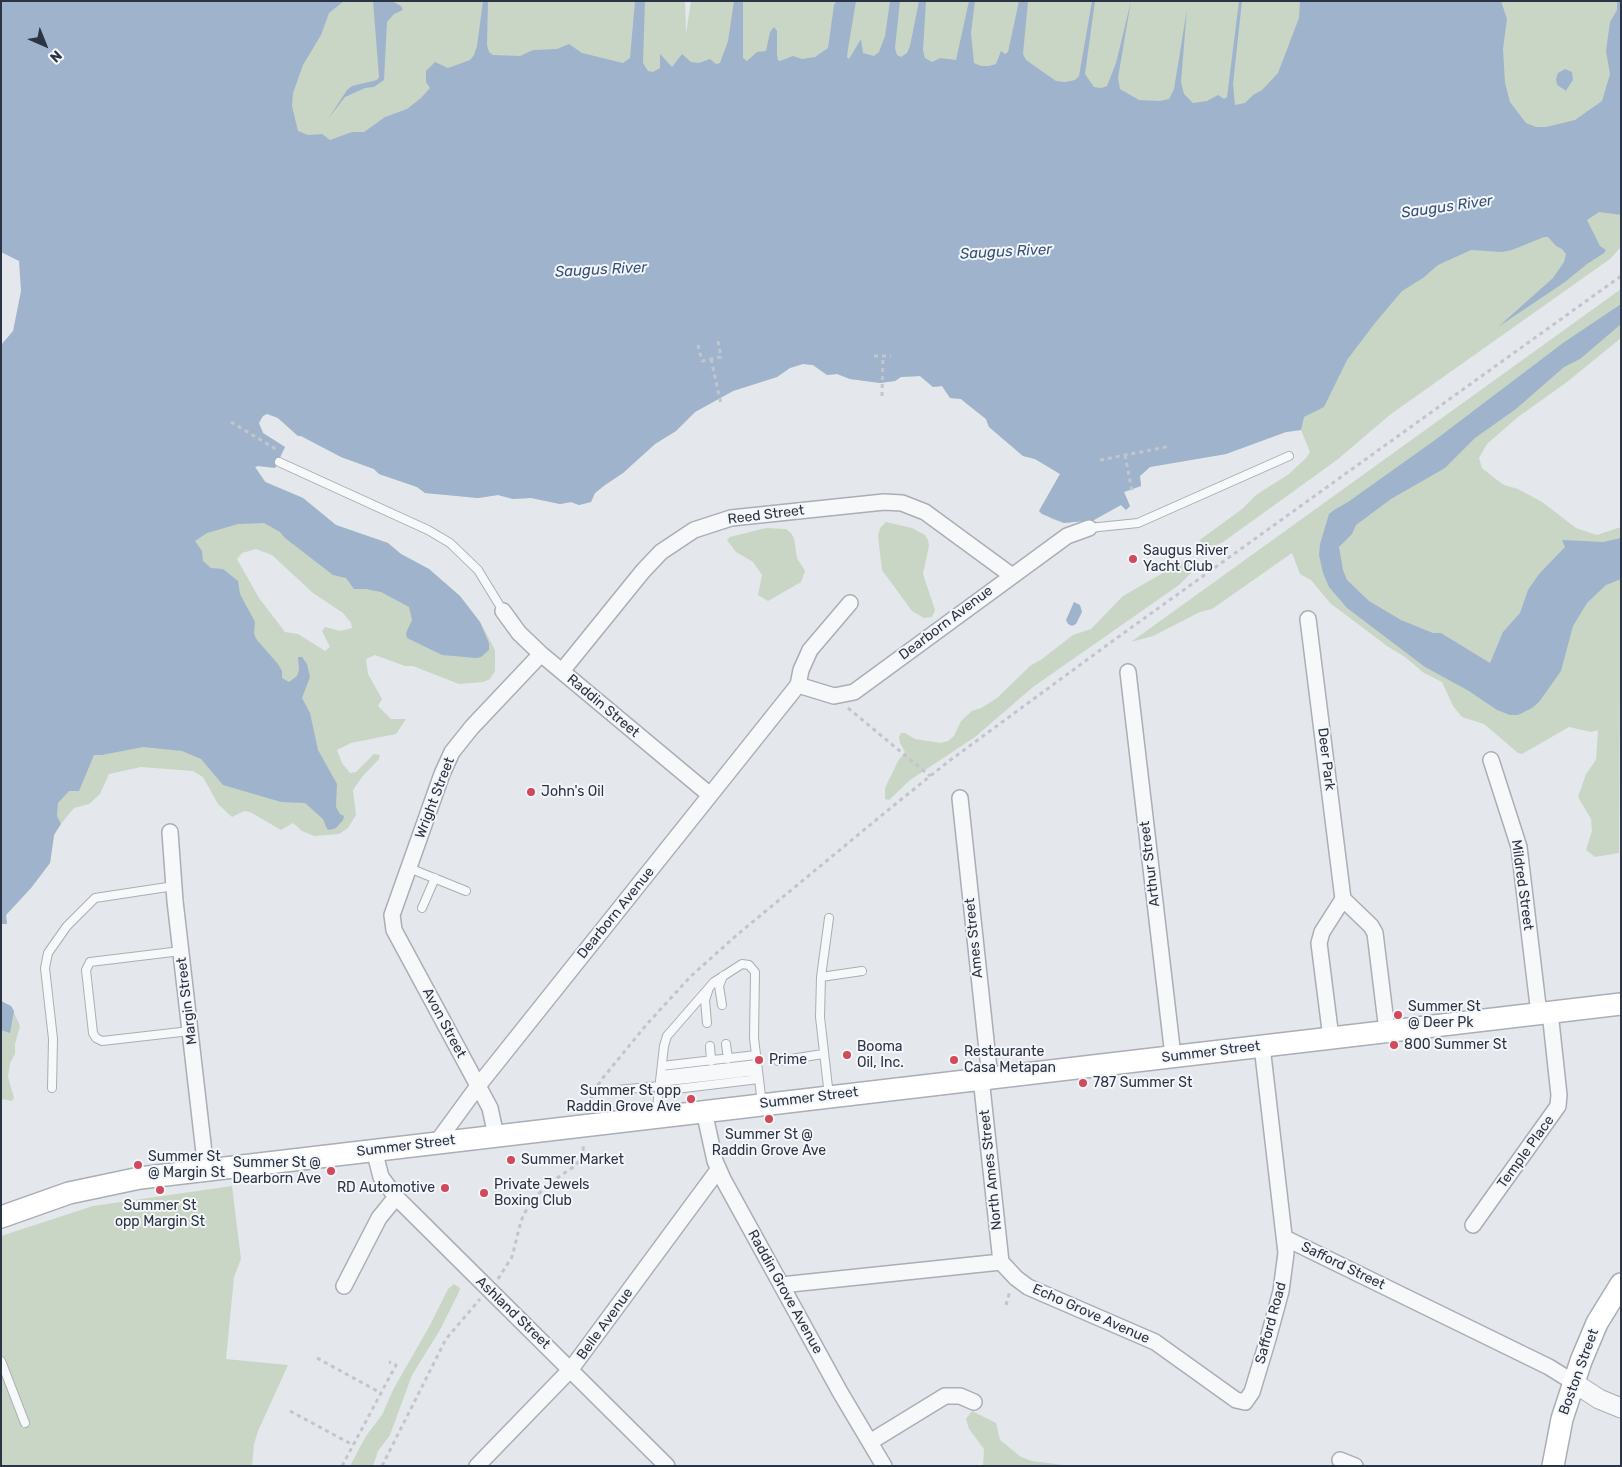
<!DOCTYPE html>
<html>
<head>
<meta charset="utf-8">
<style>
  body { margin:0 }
  #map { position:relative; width:1622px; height:1467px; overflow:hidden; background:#e4e7ec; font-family:Rubik,sans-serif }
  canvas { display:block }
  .frame { position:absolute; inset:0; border:2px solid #2b3445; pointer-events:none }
  .north { position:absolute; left:20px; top:20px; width:50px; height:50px; -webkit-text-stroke:4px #f4f6f9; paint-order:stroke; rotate:136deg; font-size:14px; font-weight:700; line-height:20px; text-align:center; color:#2b3445 }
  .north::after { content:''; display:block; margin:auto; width:18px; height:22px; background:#2b3445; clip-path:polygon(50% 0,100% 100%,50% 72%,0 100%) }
</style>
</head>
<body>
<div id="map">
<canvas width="1622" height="1467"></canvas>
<div class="frame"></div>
<div class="north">N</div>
</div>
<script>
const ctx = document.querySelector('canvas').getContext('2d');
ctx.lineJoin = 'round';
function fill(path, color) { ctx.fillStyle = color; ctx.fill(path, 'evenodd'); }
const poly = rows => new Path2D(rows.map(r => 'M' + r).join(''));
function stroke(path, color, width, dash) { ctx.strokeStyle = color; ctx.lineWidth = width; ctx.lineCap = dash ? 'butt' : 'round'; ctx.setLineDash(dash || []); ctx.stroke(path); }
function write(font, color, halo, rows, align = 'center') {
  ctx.font = font + ' Rubik,sans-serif'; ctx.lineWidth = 4; ctx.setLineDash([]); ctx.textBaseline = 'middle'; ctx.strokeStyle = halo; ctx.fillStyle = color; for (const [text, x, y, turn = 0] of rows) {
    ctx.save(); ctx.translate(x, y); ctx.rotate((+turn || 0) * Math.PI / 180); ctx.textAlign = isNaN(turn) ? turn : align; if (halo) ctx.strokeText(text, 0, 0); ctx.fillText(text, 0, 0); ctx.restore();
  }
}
const green = poly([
  [304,1,685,1,686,33,691,1,1397,1,1318,101,305,156,268,106],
  [1454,1,1621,1,1621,134,1564,149,1431,65],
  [1572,76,1573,80,1566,91,1557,85],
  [1621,203,1621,247,1610,259,1391,414,1338,459,1294,491,1223,542,1205,551,1200,550,1198,545,1201,539,1242,509,1256,495,1289,474,1306,458,1310,452,1301,430,1286,432,1226,454,1150,467,1140,476,1141,486,1124,492,1130,506,1126,510,1121,505,1094,520,1064,523,1052,519,1039,511,1060,474,1035,459,1023,456,989,427,986,419,967,404,961,399,950,398,942,386,933,387,920,376,901,377,895,381,880,383,850,379,837,374,827,375,813,365,803,364,790,368,777,377,733,391,695,412,676,431,655,444,623,473,605,485,595,493,591,502,579,505,571,502,560,504,531,498,513,499,498,495,478,498,425,493,417,487,379,474,374,469,341,457,301,436,298,436,275,416,711,364,1155,338],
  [1621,289,1621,338,1567,382,1518,417,1487,444,1479,458,1482,468,1493,477,1504,485,1518,489,1542,502,1576,528,1597,535,1621,527,1619,853,1595,857,1586,850,1592,831,1591,819,1578,797,1586,774,1596,760,1598,730,1591,732,1569,727,1522,754,1518,753,1484,724,1462,717,1453,706,1442,682,1424,673,1405,657,1387,646,1330,603,1311,580,1300,574,1292,553,1212,609,1200,612,1153,636,1131,642],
  [261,428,263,433,285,447,275,468,258,466,255,467,266,482,303,498,336,525,388,543,401,554,429,569,460,596,480,622,495,650,495,671,490,679,483,682,459,684,413,666,405,666,375,655,366,659,368,674,382,699,378,706,391,719,406,719,396,734,351,743,337,750,342,763,350,773,356,772,374,754,380,755,379,759,362,777,353,790,356,815,348,828,339,834,314,836,302,831,293,823,281,830,250,812,244,811,232,817,218,804,203,777,193,771,141,767,109,774,100,794,89,804,74,808,55,831,50,863,31,888,6,915,7,924,1,924,1,878,38,793],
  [256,549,272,555,313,593,343,613,351,623,352,628,340,631,325,627,322,631,330,647,325,651,298,634,285,632,259,598,237,559,242,553],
  [886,522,912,528,925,535,928,540,929,546,923,574,935,610,932,617,924,618,912,611,882,570,878,536,880,528],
  [766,528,786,529,791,533,794,538,797,558,805,571,801,582,768,601,758,595,762,575,753,562,736,552,727,540,730,537],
  [1190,561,1195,567,1193,571,1179,585,1033,687,975,737,910,780,889,800,885,799,885,788,898,761,905,752,900,743,899,737,901,733,905,733,915,739,940,743,948,741,954,736,961,721,972,711,981,708,997,698,1030,666,1042,659,1073,635,1091,629,1123,596,1182,562],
  [1,1001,11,1006,20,1026,15,1044,15,1054,10,1063,8,1077,14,1098,12,1101,1,1099],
  [232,1186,241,1259,234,1277,226,1359,288,1365,258,1431,254,1444,252,1466,1,1466,1,1236,93,1206],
  [454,1284,460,1288,459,1292,440,1330,412,1375,390,1435,378,1451,373,1466,350,1466,366,1436,382,1415,394,1388,429,1327,448,1289],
  [972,1411,996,1423,1000,1440,1021,1457,1032,1461,1071,1466,983,1466,984,1449,969,1429,966,1419]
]);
const water = poly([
  [1,1,344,1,329,13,321,35,303,65,293,93,292,106,298,131,308,135,322,134,330,140,352,132,364,132,385,117,407,109,421,98,430,88,426,82,426,71,435,62,448,68,470,60,474,55,477,46,483,1,488,1,487,45,489,52,493,55,520,56,533,50,557,49,569,44,582,53,623,63,630,58,635,1,645,1,643,63,648,71,653,72,660,68,660,54,672,67,682,54,691,62,699,63,710,59,716,64,720,63,728,41,734,1,743,1,743,58,747,61,757,52,766,51,770,32,774,27,777,31,777,55,778,60,780,61,793,56,802,59,815,57,828,48,834,5,836,1,856,1,848,49,847,57,849,59,861,39,863,53,874,56,879,52,885,36,890,1,900,1,895,48,897,55,901,57,907,53,910,46,919,1,926,1,923,50,925,58,932,62,940,58,956,60,969,1,975,1,971,33,974,63,981,66,989,66,996,64,1001,51,1005,54,1008,52,1019,1,1028,1,1023,54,1026,60,1056,81,1065,82,1075,80,1079,76,1092,1,1095,1,1085,74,1094,87,1101,88,1107,86,1116,63,1131,1,1118,78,1120,89,1139,100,1160,101,1169,99,1174,89,1187,9,1181,82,1184,94,1193,103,1207,101,1218,95,1224,99,1227,97,1239,1,1242,1,1233,84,1235,105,1245,103,1253,95,1262,90,1278,73,1299,18,1300,1,1501,1,1507,19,1503,49,1505,83,1510,102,1526,123,1536,127,1546,127,1575,120,1602,101,1610,74,1606,51,1610,22,1617,10,1617,1,1621,1,1621,215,1599,212,1587,220,1600,246,1606,250,1604,253,1587,264,1565,282,1498,327,1553,278,1564,262,1566,254,1562,249,1556,246,1548,237,1544,237,1512,250,1502,252,1471,250,1438,265,1423,278,1402,291,1375,323,1347,360,1324,407,1304,417,1301,430,1286,432,1226,454,1150,467,1140,476,1141,486,1124,492,1130,506,1126,510,1121,505,1094,520,1064,523,1042,514,1039,511,1060,474,1035,459,1023,456,989,427,986,419,967,404,961,399,950,398,942,386,933,387,920,376,901,377,895,381,880,383,850,379,837,374,827,375,813,365,803,364,790,368,777,377,733,391,695,412,676,431,655,444,623,473,605,485,595,493,591,502,579,505,571,502,560,504,531,498,513,499,498,495,478,498,425,493,417,487,379,474,374,469,341,457,301,436,298,436,278,418,267,414,263,416,259,423,263,433,285,447,275,468,258,466,255,467,265,482,303,498,336,525,388,543,401,554,429,569,460,596,480,622,489,643,489,650,481,657,476,658,442,655,407,638,406,633,412,620,409,607,381,592,366,589,354,589,346,578,333,575,285,538,280,532,264,523,238,524,207,533,195,541,202,551,203,561,211,568,223,569,238,581,240,594,255,622,254,634,257,640,278,664,282,671,282,678,289,682,297,676,299,670,298,657,302,657,307,664,310,677,302,698,310,713,318,750,337,784,336,807,340,814,344,816,343,820,336,828,330,830,327,829,323,819,305,803,281,802,223,785,201,759,182,751,143,747,102,755,94,755,79,791,69,791,58,803,57,816,61,824,54,835,50,863,31,888,6,915,7,924,1,924,1,345,13,331,21,291,19,261,1,252],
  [373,1,392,1,401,6,403,10,394,14,387,22,384,80,374,87,365,88,345,97,328,119,347,90,352,86,377,80,379,77],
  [1565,69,1572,72,1573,80,1566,91,1557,85,1556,79,1558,73],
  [1621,304,1621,324,1593,348,1580,359,1564,367,1516,409,1475,438,1445,468,1391,499,1356,525,1352,534,1339,547,1343,570,1347,580,1369,601,1401,620,1433,633,1441,633,1490,663,1503,632,1520,613,1528,590,1539,574,1565,547,1562,540,1603,542,1621,538,1621,579,1606,585,1587,603,1573,626,1561,671,1539,702,1532,708,1518,715,1510,715,1497,710,1469,691,1425,667,1347,608,1329,587,1323,573,1319,555,1320,544,1329,514,1334,510,1348,502,1435,440,1563,343],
  [1074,602,1080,605,1082,612,1076,624,1072,626,1068,624,1066,620],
  [1,1001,11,1006,14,1011,10,1033,1,1030]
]);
const path = poly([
  [698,345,702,361,721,357,718,341],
  [874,356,891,356],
  [711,359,721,404],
  [882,396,883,356],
  [231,422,279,451],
  [1125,455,1132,491],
  [1100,460,1171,446],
  [848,708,930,776],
  [589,1107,592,1094,602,1079,647,1024,691,976,738,934,893,806,949,761,1114,640,1621,276],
  [498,1279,512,1257,521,1221,529,1204,547,1185,575,1166,582,1157,584,1143],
  [1006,1305,1010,1291],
  [317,1358,381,1393],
  [290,1411,353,1445],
  [342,1466,396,1365,389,1362],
  [382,1466,446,1339,480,1299]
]);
const service = poly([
  [279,462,428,530,450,543,478,570,503,611],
  [1089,528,1138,523,1289,456],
  [409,868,466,891],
  [422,908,435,878],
  [181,951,90,962,86,970,93,1033,96,1038,102,1041,190,1031],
  [821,977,862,971],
  [722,1005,719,986,723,976],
  [707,1023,705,1000,708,991],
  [726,1044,728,1059],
  [710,1046,711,1061],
  [778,1061,823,1054],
  [662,1066,756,1055],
  [661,1075,757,1064],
  [660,1082,758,1071],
  [52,1088,53,1039,45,968,48,953,67,926,95,898,174,886],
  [617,1090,660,1086],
  [659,1091,759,1079],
  [829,1096,820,1017,821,977,829,918],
  [656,1116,664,1046,667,1036,714,982,742,964,749,965,755,972,754,1038,762,1104],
  [1,1361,25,1423]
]);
const minor = poly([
  [503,611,519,633,541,654,710,795],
  [1308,619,1343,899,1371,926,1375,933,1387,1031],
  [562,671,643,571,661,552,694,530,731,518,884,502,902,503,925,512,1011,575],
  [1128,672,1173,1056],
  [798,685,834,696,854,692,1067,536,1089,528],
  [1491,760,1519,847,1539,1014],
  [960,798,990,1078],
  [170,832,175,901,206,1170],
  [1331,1038,1319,943,1322,932,1343,899],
  [981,1078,1001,1262],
  [704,1111,715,1161,723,1179,840,1392,884,1466],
  [496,1136,490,1108,394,930,392,915,442,774,452,752,472,727,541,654],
  [437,1142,478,1086,798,685,801,670,810,650,850,603],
  [374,1150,381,1177,396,1197,667,1466],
  [1473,1225,1558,1106,1559,1095,1550,1012],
  [1285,1238,1549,1367,1573,1382],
  [1001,1262,1016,1278,1028,1287,1155,1342,1236,1400,1245,1402,1252,1392,1268,1339,1281,1291,1286,1253,1262,1046],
  [781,1285,1001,1262],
  [344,1286,379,1218,396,1197],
  [870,1442,945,1396,960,1396,974,1402],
  [1340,1460,1355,1466],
  [477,1466,571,1369,718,1170]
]);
const tertiary = poly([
  [1573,1382,1599,1399,1621,1408]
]);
const secondary = poly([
  [1,1217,69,1193,140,1178,1621,1004],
  [1553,1466,1562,1419,1581,1361,1597,1323,1621,1284]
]);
const markers = [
  [1133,559,5,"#d1495b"],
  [531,792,5,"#d1495b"],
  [1398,1015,5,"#d1495b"],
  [1394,1045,5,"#d1495b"],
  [847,1055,5,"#d1495b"],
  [759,1060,5,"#d1495b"],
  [954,1060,5,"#d1495b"],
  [1083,1083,5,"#d1495b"],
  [691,1099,5,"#d1495b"],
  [769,1119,5,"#d1495b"],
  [511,1160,5,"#d1495b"],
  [138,1165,5,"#d1495b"],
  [331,1171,5,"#d1495b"],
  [445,1188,5,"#d1495b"],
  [160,1190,5,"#d1495b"],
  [484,1193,5,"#d1495b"]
];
const streetNames = [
  ["Reed Street",766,515,-7],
  ["Dearborn Avenue",946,623,-37],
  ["Raddin Street",603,706,40],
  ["Deer Park",1326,759,83],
  ["Wright Street",435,798,-69],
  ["Arthur Street",1150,864,-97],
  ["Mildred Street",1522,885,82],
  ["Dearborn Avenue",616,913,-51],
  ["Ames Street",974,938,-96],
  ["Margin Street",187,1001,-97],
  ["Avon Street",444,1023,62],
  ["Summer Street",1211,1052,-7],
  ["Summer Street",809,1098,-7],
  ["Summer Street",406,1146,-7],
  ["Temple Place",1526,1152,-54],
  ["North Ames Street",991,1170,-96],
  ["Safford Street",1343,1266,26],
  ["Raddin Grove Avenue",785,1292,61],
  ["Ashland Street",513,1313,44],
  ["Echo Grove Avenue",1091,1314,24],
  ["Safford Road",1271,1323,-75],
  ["Belle Avenue",605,1324,-54],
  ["Boston Street",1579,1372,-70]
];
const poiNames = [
  ["Saugus River",1143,551],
  ["Yacht Club",1143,567],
  ["John's Oil",541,792],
  ["Summer St",1408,1007],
  ["@ Deer Pk",1408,1023],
  ["800 Summer St",1404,1045],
  ["Booma",857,1047],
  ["Oil, Inc.",857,1063],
  ["Restaurante",964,1052],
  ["Casa Metapan",964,1068],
  ["Prime",769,1060],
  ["787 Summer St",1093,1083],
  ["Summer St opp",681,1091,"right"],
  ["Raddin Grove Ave",681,1107,"right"],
  ["Summer St @",769,1135,"center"],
  ["Raddin Grove Ave",769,1151,"center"],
  ["Summer St",148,1157],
  ["@ Margin St",148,1173],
  ["Summer Market",521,1160],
  ["Summer St @",321,1163,"right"],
  ["Dearborn Ave",321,1179,"right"],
  ["Private Jewels",494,1185],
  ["Boxing Club",494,1201],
  ["RD Automotive",435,1188,"right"],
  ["Summer St",160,1206,"center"],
  ["opp Margin St",160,1222,"center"]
];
const waterNames = [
  ["Saugus River",1447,207,-8],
  ["Saugus River",1006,252,-3],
  ["Saugus River",601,270,-3]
];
fill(green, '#c9d6c5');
fill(water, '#9fb4cc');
stroke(service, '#a9aeb7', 10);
stroke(minor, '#a9aeb7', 18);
stroke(tertiary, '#a9aeb7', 21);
stroke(secondary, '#a9aeb7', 24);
stroke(path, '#c2c5cb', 3, [4, 4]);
stroke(service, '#f7f8fa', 8);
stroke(minor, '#f7f8fa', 15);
stroke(tertiary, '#f7f8fa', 19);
stroke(secondary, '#fff', 21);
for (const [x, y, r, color] of markers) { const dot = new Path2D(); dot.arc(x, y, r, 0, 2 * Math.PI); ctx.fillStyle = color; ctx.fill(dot); stroke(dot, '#f4f6f9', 2); }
write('14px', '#2b3445', '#f4f6f9', streetNames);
write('14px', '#2b3445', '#f4f6f9', poiNames, 'left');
write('italic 15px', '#34527a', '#f4f6f9', waterNames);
</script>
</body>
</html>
